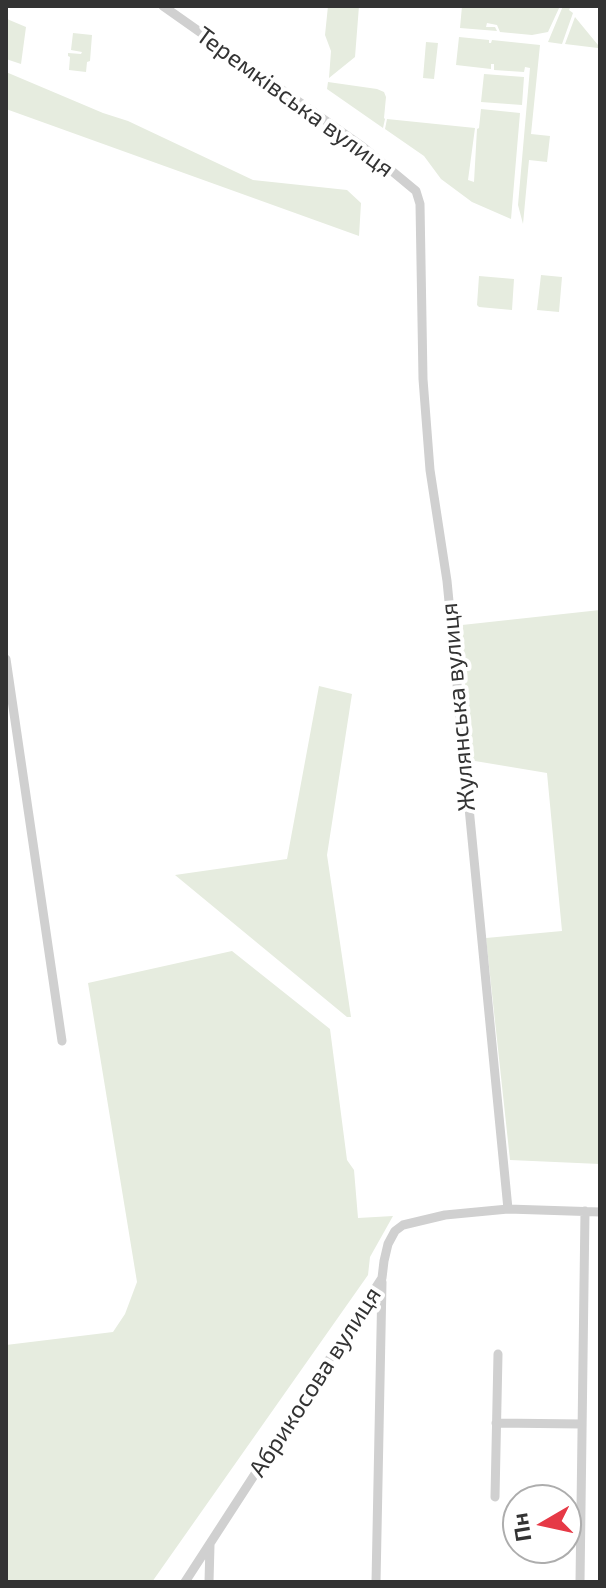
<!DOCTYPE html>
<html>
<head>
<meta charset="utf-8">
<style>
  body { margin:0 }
  #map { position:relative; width:606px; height:1588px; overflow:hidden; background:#fff; font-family:"Exo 2",sans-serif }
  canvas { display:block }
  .frame { position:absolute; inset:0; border:8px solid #333; pointer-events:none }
  .north { position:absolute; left:502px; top:1484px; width:80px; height:80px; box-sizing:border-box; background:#fff; border:2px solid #adadad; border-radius:50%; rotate:261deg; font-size:22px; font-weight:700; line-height:32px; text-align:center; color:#333 }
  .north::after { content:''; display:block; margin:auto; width:28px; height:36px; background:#e63946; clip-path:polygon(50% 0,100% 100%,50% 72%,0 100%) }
</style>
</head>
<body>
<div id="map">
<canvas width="606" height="1588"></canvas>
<div class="frame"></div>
<div class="north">Пн</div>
</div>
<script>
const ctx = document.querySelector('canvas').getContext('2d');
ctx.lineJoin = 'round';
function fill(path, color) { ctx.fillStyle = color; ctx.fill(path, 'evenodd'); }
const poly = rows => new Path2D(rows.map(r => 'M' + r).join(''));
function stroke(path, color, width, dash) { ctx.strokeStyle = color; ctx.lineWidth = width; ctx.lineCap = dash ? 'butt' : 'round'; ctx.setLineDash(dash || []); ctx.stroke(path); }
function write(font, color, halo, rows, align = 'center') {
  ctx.font = font + ' "Exo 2",sans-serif'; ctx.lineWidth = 8; ctx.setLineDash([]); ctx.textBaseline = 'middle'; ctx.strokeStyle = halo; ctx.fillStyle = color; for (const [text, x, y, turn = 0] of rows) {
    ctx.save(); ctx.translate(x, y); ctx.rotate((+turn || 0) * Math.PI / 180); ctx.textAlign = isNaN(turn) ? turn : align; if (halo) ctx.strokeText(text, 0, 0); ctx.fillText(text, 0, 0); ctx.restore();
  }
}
const green = poly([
  [328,6,359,6,355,57,329,78,331,51,325,35],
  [462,6,560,6,548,32,532,35,500,32,497,25,487,23,486,27,495,27,497,31,460,28],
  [563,6,571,6,569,10,573,13,562,44,548,42],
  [575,17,598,45,598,48,565,44],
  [7,19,26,27,21,64,6,59],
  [73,33,92,35,90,61,87,62,86,72,69,70,70,57,68,56,68,53,81,54,82,52,71,50],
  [459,37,489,40,489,43,491,43,492,40,540,45,531,134,550,136,547,162,529,160,523,224,518,205,530,68,525,67,524,72,494,70,494,64,491,64,491,69,456,65],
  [426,42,438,43,434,79,423,78],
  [6,72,103,113,128,121,253,180,347,190,361,203,359,236,6,109],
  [484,74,524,77,522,105,481,102],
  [328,82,377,89,384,92,386,97,384,118,385,119,383,128,327,89],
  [481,109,520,113,511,219,472,202,441,179,424,156,385,129,387,119,475,128,468,180,474,182,477,129,479,128],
  [541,275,562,277,559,312,537,310],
  [479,276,514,279,512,310,479,307,477,305],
  [600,584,600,1164,510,1160,486,938,562,931,547,773,469,760,462,625,600,610],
  [319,686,352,694,327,855,351,1017,347,1017,175,875,287,859],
  [232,951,330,1029,347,1160,354,1170,358,1218,393,1216,370,1257,368,1275,152,1582,6,1582,6,1345,113,1332,125,1314,137,1282,88,983]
]);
const minor = poly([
  [163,6,363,147,416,191,420,204,423,379,430,470,447,581,508,1209],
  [6,659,62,1041],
  [496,1423,582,1424],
  [495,1497,498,1354],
  [185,1582,382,1278,384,1261,388,1244,395,1231,403,1225,445,1215,508,1209,600,1212],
  [209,1582,210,1545],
  [376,1582,382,1282],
  [580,1582,585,1211]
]);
const streetNames = [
  ["Теремківська вулиця",295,102,36],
  ["Жулянська вулиця",458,707,-95],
  ["Абрикосова вулиця",315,1382,-57]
];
fill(green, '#e6ecdf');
stroke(minor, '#d0d0d0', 9);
write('24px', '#333', '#fff', streetNames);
</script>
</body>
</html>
